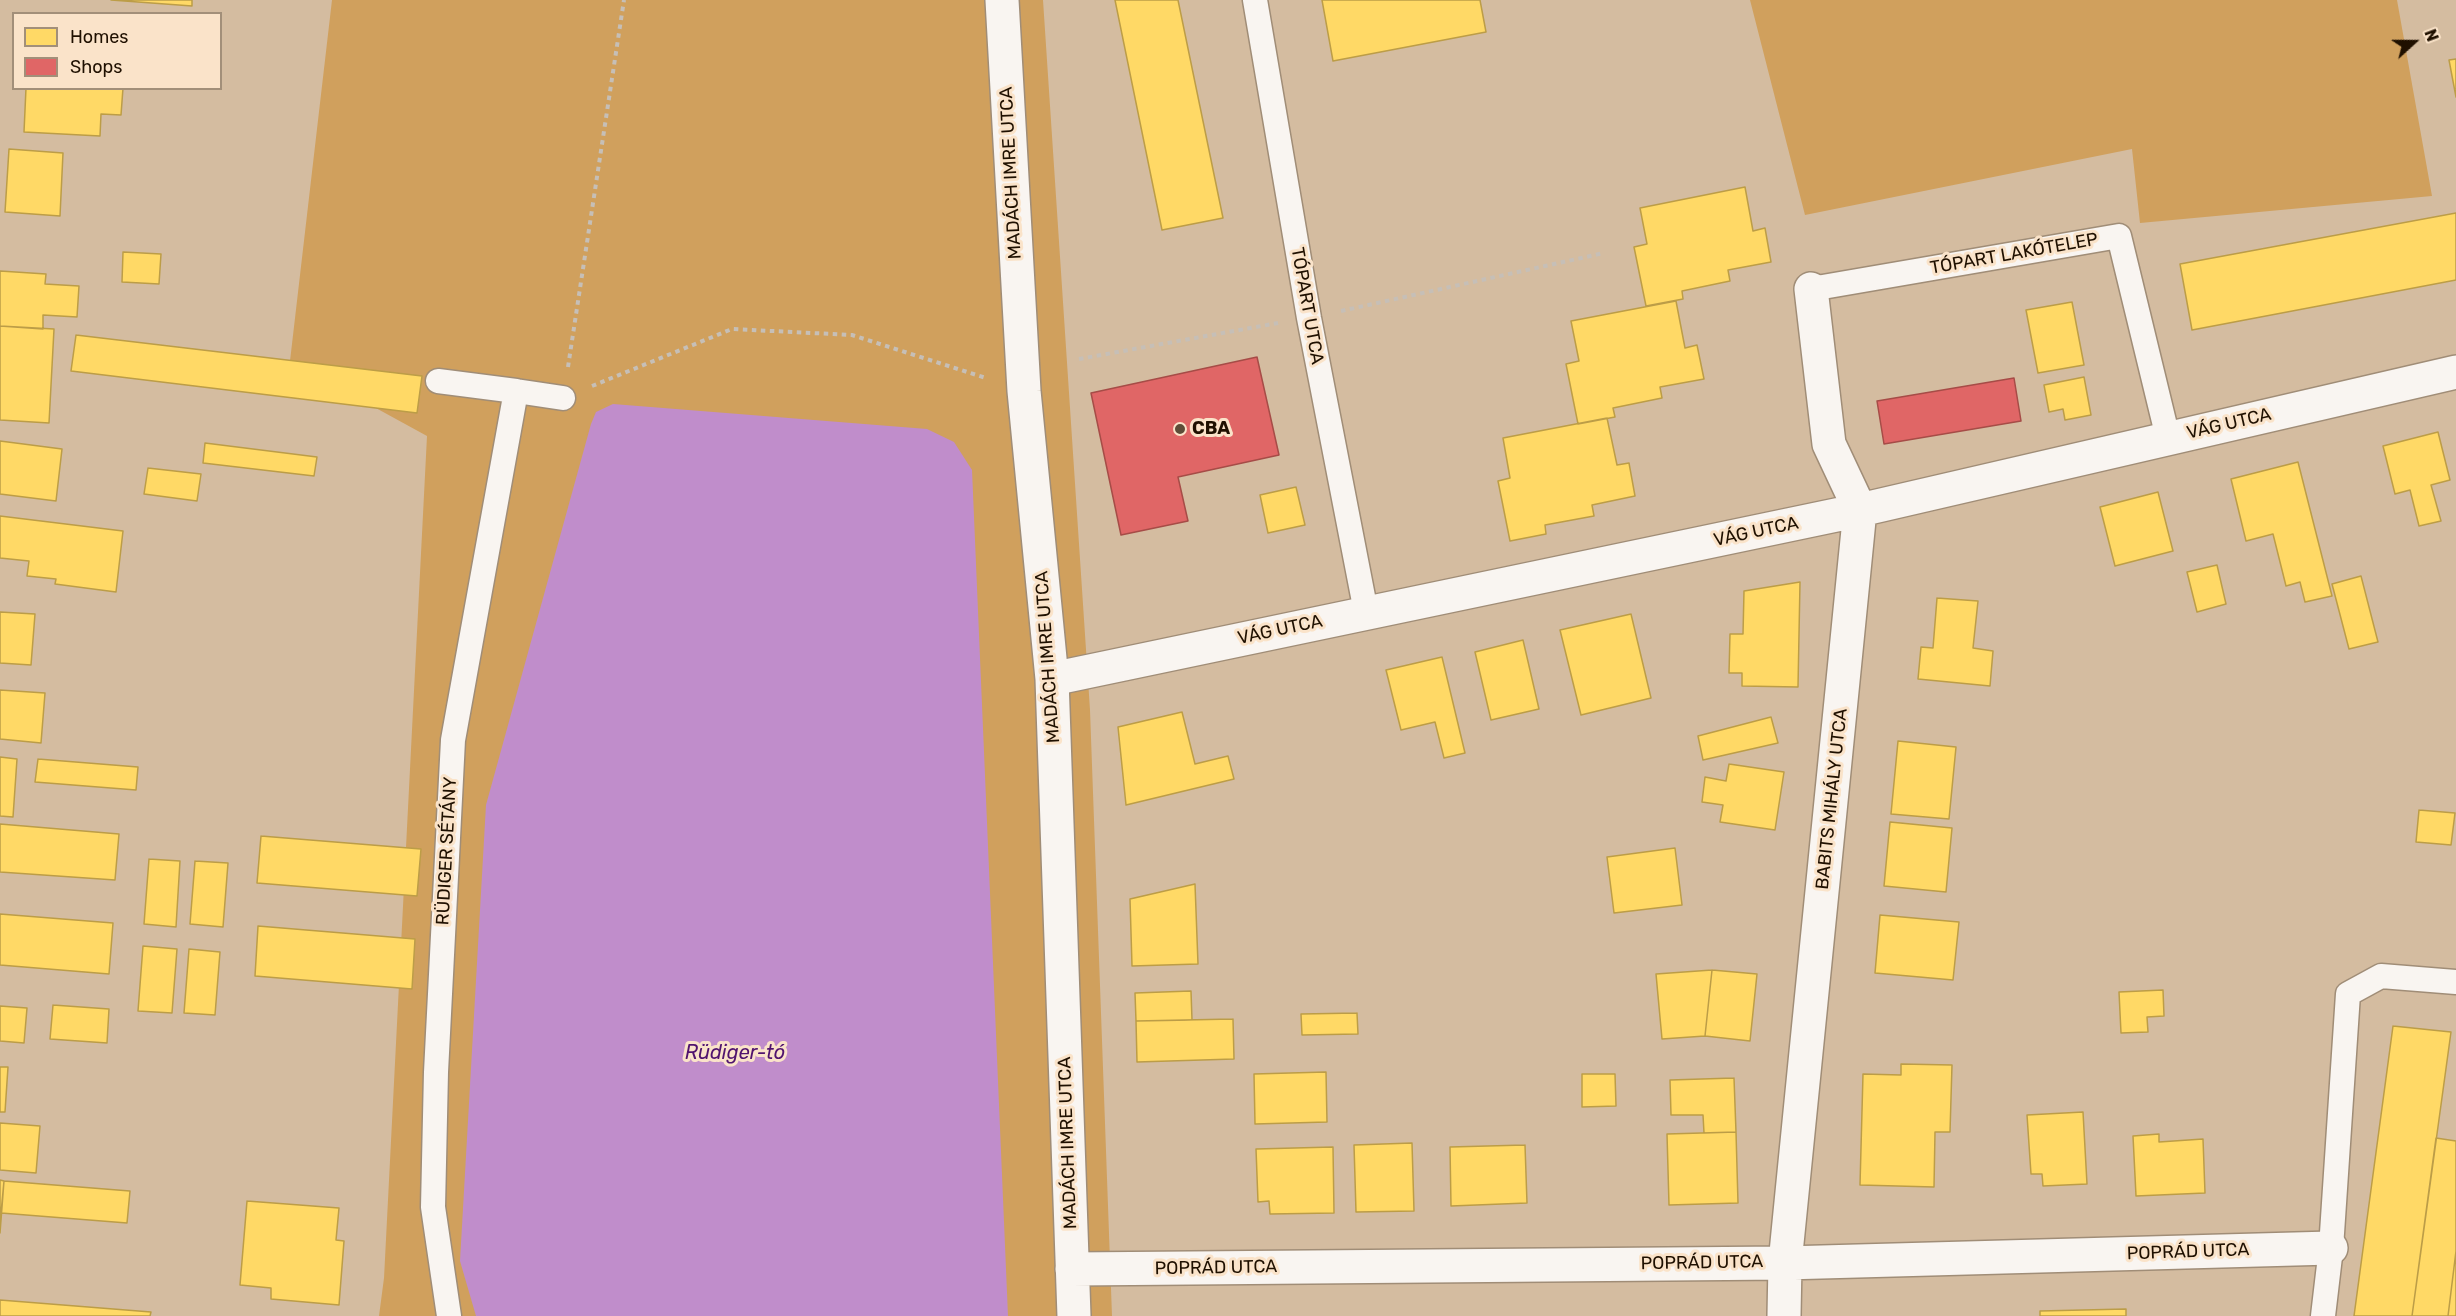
<!DOCTYPE html>
<html>
<head>
<meta charset="utf-8">
<style>
  body { margin:0 }
  #map { position:relative; width:2456px; height:1316px; overflow:hidden; background:#d4bca0; font-family:Rubik,sans-serif }
  canvas { display:block }
  .legend { position:absolute; left:12px; top:12px; width:210px; height:78px; box-sizing:border-box; background:#fae3c9; border:2px solid #a28f79; margin:0; padding:8px 10px; list-style:none; font-size:18px; color:#1f1000 }
  .legend li { display:flex; align-items:center; gap:12px; height:30px }
  .legend b { width:30px; border:2px solid #a28f79 }
  .north { position:absolute; left:2384px; top:12px; width:60px; height:60px; -webkit-text-stroke:4px #fae3c9; paint-order:stroke; rotate:69deg; font-size:16px; font-weight:700; line-height:24px; text-align:center; color:#1f1000 }
  .north::after { content:''; display:block; margin:auto; width:21px; height:27px; background:#1f1000; clip-path:polygon(50% 0,100% 100%,50% 72%,0 100%) }
</style>
</head>
<body>
<div id="map">
<canvas width="2456" height="1316"></canvas>
<ul class="legend">
<li><b style="height:16px;background:#ffd966"></b>Homes</li>
<li><b style="height:16px;background:#e06666"></b>Shops</li>
</ul>
<div class="north">N</div>
</div>
<script>
const ctx = document.querySelector('canvas').getContext('2d');
ctx.lineJoin = 'round';
function fill(path, color) { ctx.fillStyle = color; ctx.fill(path, 'evenodd'); }
const poly = rows => new Path2D(rows.map(r => 'M' + r).join(''));
function stroke(path, color, width, dash) { ctx.strokeStyle = color; ctx.lineWidth = width; ctx.lineCap = dash ? 'butt' : 'round'; ctx.setLineDash(dash || []); ctx.stroke(path); }
function write(font, color, halo, rows, align = 'center') {
  ctx.font = font + ' Rubik,sans-serif'; ctx.lineWidth = 6; ctx.setLineDash([]); ctx.textBaseline = 'middle'; ctx.strokeStyle = halo; ctx.fillStyle = color; for (const [text, x, y, turn = 0] of rows) {
    ctx.save(); ctx.translate(x, y); ctx.rotate((+turn || 0) * Math.PI / 180); ctx.textAlign = isNaN(turn) ? turn : align; if (halo) ctx.strokeText(text, 0, 0); ctx.fillText(text, 0, 0); ctx.restore();
  }
}
const green = poly([
  [332,0,1043,0,1090,710,1112,1316,379,1316,384,1278,427,436,290,361],
  [1750,0,2397,0,2432,196,2140,223,2132,149,1805,215]
]);
const water = poly([
  [613,404,927,429,954,442,972,470,1008,1316,476,1316,460,1261,486,805,591,424,596,412]
]);
const homes = poly([
  [111,0,192,0,192,6,111,0],
  [1115,0,1178,0,1223,218,1162,230,1115,0],
  [1322,0,1480,0,1486,32,1333,61,1322,0],
  [2456,59,2456,97,2449,60,2456,59],
  [26,88,123,88,121,115,101,114,100,136,24,132,26,88],
  [9,149,63,153,60,216,5,212,9,149],
  [1745,187,1753,231,1765,228,1771,262,1728,270,1730,281,1682,291,1683,299,1646,306,1634,247,1647,244,1640,208,1745,187],
  [2456,213,2456,280,2192,330,2180,264,2456,213],
  [123,252,161,254,159,284,122,282,123,252],
  [0,271,46,274,45,284,79,286,77,317,43,315,43,329,0,326,0,271],
  [1676,301,1685,348,1697,345,1704,379,1660,387,1662,398,1613,408,1615,417,1578,424,1566,364,1579,361,1571,321,1676,301],
  [2072,302,2084,365,2038,373,2026,310,2072,302],
  [0,326,54,329,49,423,0,420,0,326],
  [76,335,422,376,417,413,71,371,76,335],
  [2084,377,2091,415,2065,420,2063,409,2049,412,2044,385,2084,377],
  [1607,418,1617,465,1629,463,1635,496,1592,505,1594,516,1545,525,1546,534,1510,541,1498,481,1510,478,1503,438,1607,418],
  [2438,432,2450,480,2431,485,2441,521,2419,526,2410,490,2395,494,2383,446,2438,432],
  [0,441,62,449,56,501,0,494,0,441],
  [205,443,317,457,314,476,203,463,205,443],
  [2298,462,2332,596,2305,602,2300,582,2286,586,2273,534,2246,541,2231,479,2298,462],
  [148,468,201,474,197,501,144,494,148,468],
  [1296,487,1305,525,1268,533,1260,495,1296,487],
  [2158,492,2173,551,2115,566,2100,507,2158,492],
  [0,516,123,531,116,592,55,584,56,579,27,576,29,561,0,558,0,516],
  [2217,565,2226,604,2197,612,2187,572,2217,565],
  [2361,576,2378,642,2349,649,2332,584,2361,576],
  [1800,582,1798,687,1742,686,1742,673,1729,673,1730,634,1743,634,1744,591,1800,582],
  [1937,598,1978,601,1973,648,1993,651,1990,686,1918,679,1921,647,1933,648,1937,598],
  [0,612,35,614,31,665,0,663,0,612],
  [1631,614,1651,698,1581,715,1560,630,1631,614],
  [1523,640,1539,709,1491,720,1475,652,1523,640],
  [1442,657,1465,753,1444,758,1435,722,1401,730,1386,670,1442,657],
  [0,690,45,693,41,743,0,739,0,690],
  [1182,712,1195,764,1228,756,1234,779,1126,805,1118,727,1182,712],
  [1771,717,1778,743,1703,760,1698,736,1771,717],
  [1898,741,1956,747,1949,819,1891,814,1898,741],
  [0,757,17,759,13,817,0,816,0,757],
  [38,759,138,767,136,790,35,782,38,759],
  [1729,764,1784,772,1775,830,1720,822,1723,805,1702,802,1705,777,1726,781,1729,764],
  [2419,810,2455,813,2451,845,2416,842,2419,810],
  [1890,822,1952,828,1946,892,1884,886,1890,822],
  [0,824,119,834,115,880,0,872,0,824],
  [261,836,421,849,417,896,257,883,261,836],
  [1675,848,1682,905,1614,913,1607,857,1675,848],
  [149,859,180,861,176,927,144,924,149,859],
  [195,861,228,863,223,927,190,924,195,861],
  [1195,884,1198,964,1132,966,1130,899,1195,884],
  [0,914,113,923,109,974,0,965,0,914],
  [1880,915,1959,922,1953,980,1875,973,1880,915],
  [258,926,415,939,412,989,255,976,258,926],
  [143,946,177,949,172,1013,138,1011,143,946],
  [189,949,220,952,215,1015,184,1013,189,949],
  [1712,970,1705,1036,1662,1039,1656,974,1712,970],
  [1712,970,1757,974,1750,1041,1705,1036,1712,970],
  [2163,990,2164,1016,2147,1017,2148,1032,2121,1033,2119,992,2163,990],
  [1191,991,1192,1020,1136,1021,1135,993,1191,991],
  [53,1005,109,1009,107,1043,50,1039,53,1005],
  [0,1006,27,1008,24,1043,0,1041,0,1006],
  [1357,1013,1358,1034,1302,1035,1301,1014,1357,1013],
  [1233,1019,1234,1059,1137,1062,1136,1021,1233,1019],
  [2393,1026,2451,1032,2412,1316,2354,1316,2393,1026],
  [1901,1064,1952,1065,1950,1132,1935,1132,1934,1187,1860,1185,1863,1074,1901,1075,1901,1064],
  [0,1067,8,1067,5,1112,0,1112,0,1067],
  [1326,1072,1327,1122,1255,1124,1254,1074,1326,1072],
  [1582,1074,1615,1074,1616,1106,1582,1107,1582,1074],
  [1734,1078,1736,1132,1704,1133,1703,1115,1671,1115,1670,1080,1734,1078],
  [2083,1112,2087,1184,2043,1186,2042,1174,2031,1174,2027,1115,2083,1112],
  [0,1123,40,1126,36,1173,0,1170,0,1123],
  [1736,1132,1738,1203,1669,1205,1667,1134,1736,1132],
  [2159,1134,2159,1142,2203,1139,2205,1193,2136,1196,2133,1136,2159,1134],
  [2436,1138,2456,1141,2456,1251,2448,1316,2412,1316,2436,1138],
  [1412,1143,1414,1211,1356,1212,1354,1145,1412,1143],
  [1525,1145,1527,1203,1451,1206,1450,1147,1525,1145],
  [1333,1147,1334,1213,1270,1214,1269,1201,1258,1202,1256,1149,1333,1147],
  [0,1180,4,1181,0,1233,0,1180],
  [4,1181,130,1191,127,1223,1,1213,4,1181],
  [247,1201,339,1208,336,1240,344,1241,339,1305,271,1299,271,1288,240,1285,247,1201],
  [2456,1251,2456,1316,2448,1316,2456,1251],
  [0,1300,151,1312,150,1316,0,1316,0,1300],
  [2126,1309,2126,1316,2040,1316,2040,1311,2126,1309]
]);
const shops = poly([
  [1257,357,1279,455,1178,477,1188,521,1121,535,1091,393,1257,357],
  [2014,378,2021,421,1884,444,1877,401,2014,378]
]);
const path = poly([
  [1341,311,1604,253],
  [1079,359,1278,323],
  [568,367,624,0],
  [592,386,732,329,852,335,986,378]
]);
const lane = poly([
  [1255,0,1309,318,1366,612],
  [1811,289,2119,236,2168,438],
  [438,381,516,391],
  [449,1316,433,1207,436,1072,453,740,516,391,563,398],
  [2323,1316,2331,1248,2348,994,2381,976,2456,982]
]);
const street = poly([
  [1002,0,1024,391,1052,679,1074,1316],
  [1052,679,1860,510,2456,372],
  [1072,1269,1785,1263,2331,1248],
  [1784,1316,1785,1263,1860,510,1829,444,1811,289]
]);
const markers = [
  [1180,429,6,"#5e4c38"]
];
const streetNames = [
  ["MADÁCH IMRE UTCA",1011,173,-93],
  ["TÓPART LAKÓTELEP",2014,254,-10],
  ["TÓPART UTCA",1307,306,80],
  ["VÁG UTCA",2229,424,-13],
  ["VÁG UTCA",1756,532,-12],
  ["VÁG UTCA",1280,630,-12],
  ["MADÁCH IMRE UTCA",1048,657,-94],
  ["BABITS MIHÁLY UTCA",1832,799,-84],
  ["RÜDIGER SÉTÁNY",447,851,-87],
  ["MADÁCH IMRE UTCA",1068,1143,-92],
  ["POPRÁD UTCA",2188,1252,-2],
  ["POPRÁD UTCA",1702,1263,-1],
  ["POPRÁD UTCA",1216,1268,-1]
];
const poiNames = [
  ["CBA",1192,429]
];
const waterNames = [
  ["Rüdiger-tó",735,1053]
];
fill(green, '#d0a05d');
fill(water, '#c08dcb');
fill(homes, '#ffd966');
stroke(homes, '#bc9d47', 1.5);
fill(shops, '#e06666');
stroke(shops, '#a64c47', 1.5);
stroke(lane, '#a08d77', 27);
stroke(street, '#a08d77', 36);
stroke(path, '#c6bfb7', 4, [4.5, 4.5]);
stroke(lane, '#f9f5f1', 24);
stroke(street, '#f9f5f1', 33);
for (const [x, y, r, color] of markers) { const dot = new Path2D(); dot.arc(x, y, r, 0, 2 * Math.PI); ctx.fillStyle = color; ctx.fill(dot); stroke(dot, '#fae3c9', 2); }
write('18px', '#1f1000', '#fae3c9', streetNames);
write('bold 18px', '#1f1000', '#fae3c9', poiNames, 'left');
write('italic 20px', '#50136e', '#fae3c9', waterNames);
</script>
</body>
</html>
